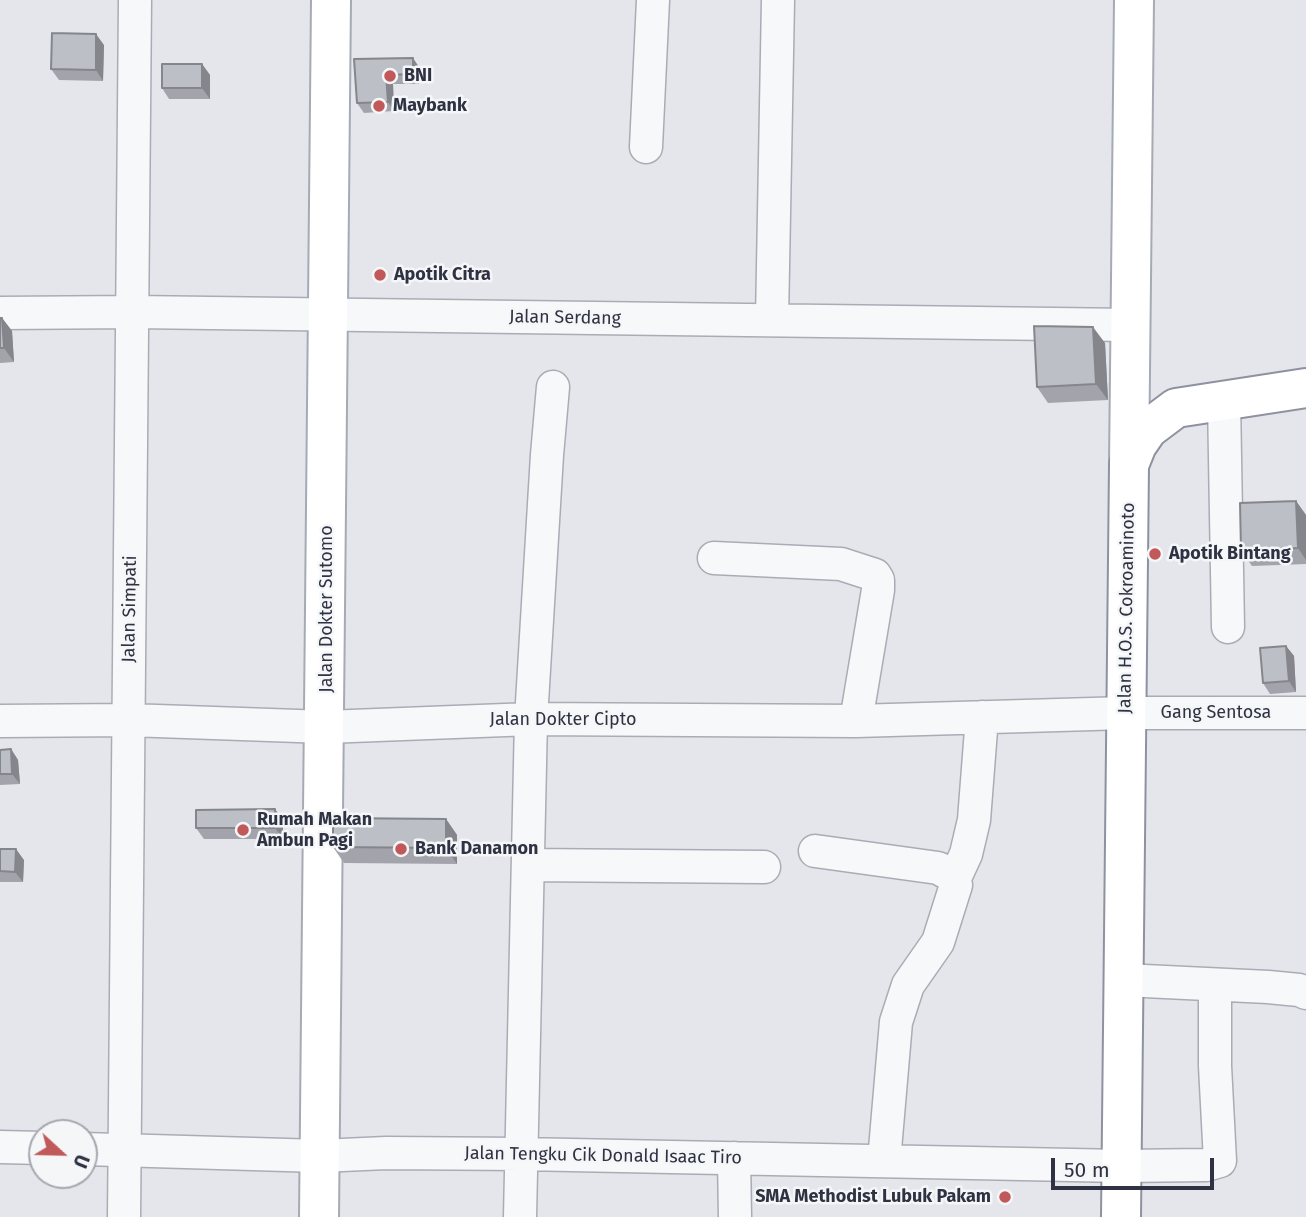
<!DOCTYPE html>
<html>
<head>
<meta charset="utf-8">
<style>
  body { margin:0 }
  #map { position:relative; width:1306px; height:1217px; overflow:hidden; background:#e5e6eb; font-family:"Fira Sans",sans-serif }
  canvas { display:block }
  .north { position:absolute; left:28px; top:1119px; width:70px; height:70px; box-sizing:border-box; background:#f4f6f8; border:2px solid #a5a8af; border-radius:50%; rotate:112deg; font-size:19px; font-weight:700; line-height:28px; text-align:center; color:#2e3242 }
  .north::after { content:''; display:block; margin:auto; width:24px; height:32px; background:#c1595a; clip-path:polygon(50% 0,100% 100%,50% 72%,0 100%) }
  .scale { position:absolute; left:1051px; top:1158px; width:163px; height:32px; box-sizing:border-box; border:4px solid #2e3242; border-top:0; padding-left:9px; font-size:21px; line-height:24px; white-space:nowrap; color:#2e3242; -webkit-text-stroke:5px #f4f6f8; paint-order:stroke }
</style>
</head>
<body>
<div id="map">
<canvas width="1306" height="1217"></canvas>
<div class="north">U</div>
<div class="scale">50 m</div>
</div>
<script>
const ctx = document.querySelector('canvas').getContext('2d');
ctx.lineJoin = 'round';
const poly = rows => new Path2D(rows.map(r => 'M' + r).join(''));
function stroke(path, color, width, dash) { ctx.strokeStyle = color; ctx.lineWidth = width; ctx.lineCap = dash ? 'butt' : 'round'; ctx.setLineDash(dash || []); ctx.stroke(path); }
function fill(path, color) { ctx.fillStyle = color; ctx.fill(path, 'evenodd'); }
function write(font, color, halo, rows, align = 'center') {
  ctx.font = font + ' "Fira Sans",sans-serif'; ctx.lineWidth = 5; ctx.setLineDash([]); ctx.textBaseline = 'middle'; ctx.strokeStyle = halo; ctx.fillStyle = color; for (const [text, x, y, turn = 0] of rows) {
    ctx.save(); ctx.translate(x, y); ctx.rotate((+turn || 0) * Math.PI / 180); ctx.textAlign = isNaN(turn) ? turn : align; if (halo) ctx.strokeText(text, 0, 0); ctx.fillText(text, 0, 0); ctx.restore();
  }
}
const minor = poly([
  [646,147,653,0],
  [0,313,134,312,1130,325],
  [772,320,778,0],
  [1224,401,1228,627],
  [714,558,841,564,875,575,878,580,878,590,856,721],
  [0,721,129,720,326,727,531,719,856,721,1126,713,1306,713],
  [815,851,938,868,951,875,954,880],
  [529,865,764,867],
  [1124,980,1268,987,1299,990,1306,993],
  [0,1147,42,1148],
  [84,1149,320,1156,386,1153,521,1154,1122,1166,1206,1165,1220,1161,1215,1066,1215,985],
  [734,1158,735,1217],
  [884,1161,896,1022,908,985,938,942,956,885,954,880,966,854,974,820,982,717],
  [124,1217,135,0],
  [520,1217,531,719,547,455,553,387]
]);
const major = poly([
  [1129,465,1134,0],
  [319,1217,331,0]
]);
const highway = poly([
  [1121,1217,1129,465,1137,445,1148,429,1176,408,1306,388]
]);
const wall = poly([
  [104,45,103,81,59,80,51,69],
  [354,59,419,67,419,84,393,84,394,111,364,113,357,103],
  [202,64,210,75,210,99,169,99,162,88],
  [0,318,2,318,12,331,14,362,0,363],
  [1105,343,1108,400,1048,403,1037,387],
  [1296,501,1306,515,1306,564,1252,566,1241,550],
  [1286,646,1294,656,1296,692,1270,694,1263,683],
  [11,749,18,760,20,784,0,785,0,750],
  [446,819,457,835,457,864,344,863,333,847],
  [283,820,283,839,204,839,196,828],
  [0,849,24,860,23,882,0,882]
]);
const shadedWall = poly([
  [96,34,104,45,103,81,96,70],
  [413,58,419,67,419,84,413,74],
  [202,64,210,75,210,99,202,88],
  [386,75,393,84,394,111,388,102],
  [2,318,12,331,14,362,4,348],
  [1093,327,1105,343,1108,400,1096,384],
  [1296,501,1306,515,1306,560,1298,548],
  [1286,646,1294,656,1296,692,1289,681],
  [11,749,18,760,20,784,12,774],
  [275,809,283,820,283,839,275,828],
  [446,819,457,835,457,864,446,848],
  [16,849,24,860,23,882,15,872]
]);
const building = poly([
  [52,33,96,34,96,70,51,69,52,33],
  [413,58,413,74,386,75,388,102,357,103,354,59,413,58],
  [162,64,202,64,202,88,162,88,162,64],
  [0,318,2,318,4,348,0,348,0,318],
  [1034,326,1093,327,1096,384,1037,387,1034,326],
  [1296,501,1298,548,1241,550,1240,503,1296,501],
  [1286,646,1289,681,1263,683,1260,648,1286,646],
  [11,749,12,774,0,774,0,750,11,749],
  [275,809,275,828,196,828,196,810,275,809],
  [333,818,446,819,446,848,333,847,333,818],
  [0,849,16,849,15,872,0,871,0,849]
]);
const markers = [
  [390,76,7,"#c1595a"],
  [379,106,7,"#c1595a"],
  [380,275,7,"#c1595a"],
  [1155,554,7,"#c1595a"],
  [243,830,7,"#c1595a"],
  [401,849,7,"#c1595a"],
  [1005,1197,7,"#c1595a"]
];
const poiNames = [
  ["BNI",404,76],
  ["Maybank",393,106],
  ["Apotik Citra",394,275],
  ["Apotik Bintang",1169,554],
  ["Rumah Makan",257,820],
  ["Ambun Pagi",257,841],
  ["Bank Danamon",415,849],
  ["SMA Methodist Lubuk Pakam",991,1197,"right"]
];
const streetNames = [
  ["Jalan Serdang",565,318,1],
  ["Jalan H.O.S. Cokroaminoto",1127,608,-89],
  ["Jalan Simpati",130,609,-89],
  ["Jalan Dokter Sutomo",327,609,-90],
  ["Gang Sentosa",1216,713],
  ["Jalan Dokter Cipto",563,720],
  ["Jalan Tengku Cik Donald Isaac Tiro",603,1156,1]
];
stroke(minor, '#aaacb5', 35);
stroke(major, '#a5aab5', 42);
stroke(highway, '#8e92a0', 42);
stroke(minor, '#f7f8fa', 32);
stroke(major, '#fff', 38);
stroke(highway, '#fff', 38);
fill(wall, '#a3a4ab');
fill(shadedWall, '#84868b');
fill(building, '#bdbfc7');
stroke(building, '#84868b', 2);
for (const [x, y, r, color] of markers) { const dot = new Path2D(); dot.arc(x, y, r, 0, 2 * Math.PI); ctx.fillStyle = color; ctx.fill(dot); stroke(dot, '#f4f6f8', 2.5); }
write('bold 18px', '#2e3242', '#f4f6f8', poiNames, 'left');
write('18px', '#2e3242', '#f4f6f8', streetNames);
</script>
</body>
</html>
